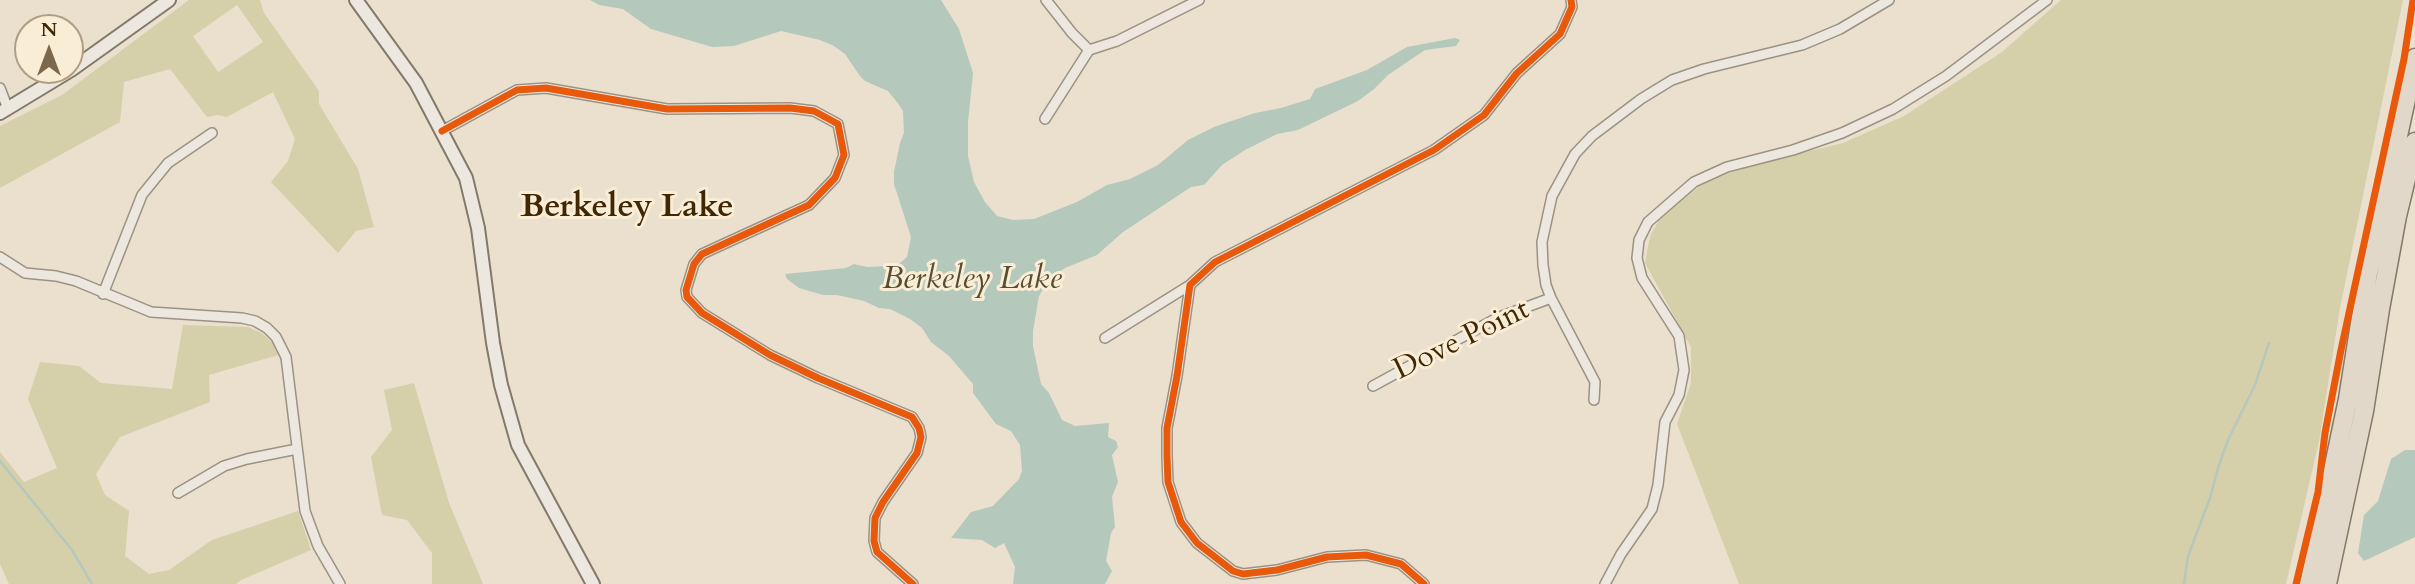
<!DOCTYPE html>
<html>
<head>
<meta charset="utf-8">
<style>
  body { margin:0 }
  #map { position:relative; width:2415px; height:584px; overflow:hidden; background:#eae0cd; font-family:Cardo,serif }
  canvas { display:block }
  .north { position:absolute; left:14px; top:14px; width:70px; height:70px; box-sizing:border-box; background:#faedd6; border:2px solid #b09e82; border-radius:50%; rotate:0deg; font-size:19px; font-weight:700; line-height:28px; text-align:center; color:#402805 }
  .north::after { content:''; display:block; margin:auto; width:24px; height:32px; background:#7c684b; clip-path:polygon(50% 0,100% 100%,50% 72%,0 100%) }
</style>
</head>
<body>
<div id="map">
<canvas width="2415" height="584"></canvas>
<div class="north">N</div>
</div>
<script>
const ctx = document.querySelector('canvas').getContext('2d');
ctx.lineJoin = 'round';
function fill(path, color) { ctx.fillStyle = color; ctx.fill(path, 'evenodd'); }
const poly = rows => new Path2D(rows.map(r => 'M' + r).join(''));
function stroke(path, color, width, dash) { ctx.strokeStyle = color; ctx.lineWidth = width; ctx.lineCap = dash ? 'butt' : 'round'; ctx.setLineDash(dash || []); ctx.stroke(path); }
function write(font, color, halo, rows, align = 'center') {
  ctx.font = font + ' Cardo,serif'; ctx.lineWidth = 6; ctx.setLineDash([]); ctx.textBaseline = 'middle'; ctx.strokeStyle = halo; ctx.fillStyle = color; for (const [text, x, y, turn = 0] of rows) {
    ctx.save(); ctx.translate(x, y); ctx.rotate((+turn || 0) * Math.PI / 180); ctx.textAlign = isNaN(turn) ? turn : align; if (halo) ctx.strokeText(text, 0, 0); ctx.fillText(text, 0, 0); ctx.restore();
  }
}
const green = poly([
  [189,0,260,0,264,13,319,91,319,104,358,169,374,227,356,231,338,253,271,182,288,161,295,139,273,92,227,117,218,115,207,117,170,69,124,82,120,122,0,188,0,126,62,95],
  [237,5,263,42,218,72,193,36],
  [2061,0,2403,0,2340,308,2319,441,2286,584,1739,584,1677,424,1691,383,1691,347,1645,263,1650,236,1663,213,1700,186,1729,173,1764,162,1843,143,1904,116,2002,52],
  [183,325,248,327,263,334,273,343,278,355,209,375,210,402,120,437,96,474,105,495,129,511,125,556,149,574,169,570,212,540,298,511,311,550,241,580,236,584,9,584,0,564,0,452,24,482,57,468,28,399,40,362,79,366,101,383,172,389],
  [414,383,449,503,483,584,432,584,432,553,407,520,382,515,371,457,392,430,384,390]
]);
const water = poly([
  [590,0,941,0,959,29,973,73,968,122,968,156,974,182,985,202,997,216,1013,220,1034,219,1077,202,1107,185,1130,179,1158,165,1188,140,1214,127,1255,113,1281,108,1310,99,1315,89,1367,70,1407,47,1455,38,1460,40,1456,46,1425,50,1388,75,1374,89,1358,101,1298,130,1277,134,1245,150,1222,165,1204,185,1191,187,1123,232,1097,255,1065,268,1049,279,1039,296,1033,331,1033,346,1041,384,1049,393,1062,420,1075,426,1109,423,1108,437,1116,441,1118,447,1112,455,1118,482,1112,497,1115,527,1111,533,1106,561,1112,571,1105,584,1013,584,1015,567,1004,543,995,548,982,540,951,538,971,512,993,506,1019,479,1022,471,1020,445,1011,431,996,424,973,393,973,384,949,356,931,342,922,328,910,319,890,309,879,308,864,301,837,295,823,295,799,288,787,279,785,274,846,268,854,264,867,267,890,266,900,263,907,257,911,237,894,184,894,172,900,143,904,133,903,111,897,102,888,91,865,81,860,76,845,54,834,46,820,40,781,31,734,46,712,47,651,29,623,9,599,5],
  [2405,450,2415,450,2415,537,2364,561,2358,553,2364,515,2378,501,2391,459]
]);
const stream = poly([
  [0,461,72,550,92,584],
  [2184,584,2188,556,2210,498,2218,468,2228,440,2255,385,2269,343]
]);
const street = poly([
  [1046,0,1072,33,1089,50,1117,41,1199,0],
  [0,88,8,109],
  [1045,119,1089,50],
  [442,131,517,90,546,88,667,109,790,108,814,111,838,124,844,155,835,178,809,205,702,254,694,264,686,290,687,297,702,313,770,355,818,378,912,417,919,428,921,437,917,453,883,502,875,518,874,541,877,552,913,584],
  [0,257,25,273,56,276,76,281,151,312,242,318,255,321,267,328,276,337,286,357,305,511,318,546,340,584],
  [103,294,142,195,168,163,212,133],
  [1105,338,1190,285],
  [1373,386,1497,318,1551,298],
  [1594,400,1595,382,1551,298,1546,285,1543,265,1542,242,1552,196,1575,154,1592,136,1641,99,1672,80,1704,69,1802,45,1840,29,1889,0],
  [178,493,224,466,247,459,297,449],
  [1424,584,1401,564,1366,555,1327,557,1277,570,1243,574,1233,571,1197,543,1181,522,1168,482,1167,456,1167,428,1177,376,1190,285,1215,262,1434,150,1484,115,1517,73,1560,34,1572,7,1571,0],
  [1605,584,1621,554,1652,509,1658,485,1665,422,1679,395,1684,370,1679,336,1642,278,1637,258,1639,240,1648,222,1694,182,1727,167,1793,150,1842,133,1893,109,1946,76,2047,0]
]);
const secondary = poly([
  [356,0,416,83,466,178,478,228,493,343,501,385,518,445,593,584],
  [0,113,71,70,169,0]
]);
const highway = poly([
  [2309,584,2348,399,2368,273,2415,58],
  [2327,584,2364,411,2380,309,2397,216,2415,142]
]);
const cycleway = poly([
  [442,131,517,90,546,88,667,109,790,108,814,111,838,124,844,155,835,178,809,205,702,254,694,264,686,290,687,297,702,313,770,355,818,378,912,417,919,428,921,437,917,453,883,502,875,518,874,541,877,552,913,584],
  [1424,584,1401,564,1366,555,1327,557,1277,570,1243,574,1233,571,1197,543,1181,522,1168,482,1167,456,1167,428,1177,376,1190,285,1215,262,1434,150,1484,115,1517,73,1560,34,1572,7,1571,0],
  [2296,584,2318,492,2325,433,2341,350,2404,59,2413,0]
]);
const streetNames = [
  ["Dove Point",1462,341,-26]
];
const waterNames = [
  ["Berkeley Lake",972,281]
];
const quarterNames = [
  ["Berkeley Lake",627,208]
];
fill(green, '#d5cfaa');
fill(water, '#b4c8bc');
stroke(stream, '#b4c8bc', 2.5);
stroke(street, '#9b9283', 12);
stroke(secondary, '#827969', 16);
stroke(highway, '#827969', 21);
stroke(street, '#ede8df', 9);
stroke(secondary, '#ede8df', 12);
stroke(highway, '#e1d8ca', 18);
stroke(cycleway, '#e8590c', 7);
write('30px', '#402805', '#faedd6', streetNames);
write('italic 32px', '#574e31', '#faedd6', waterNames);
write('bold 33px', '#402805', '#faedd6', quarterNames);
</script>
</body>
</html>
